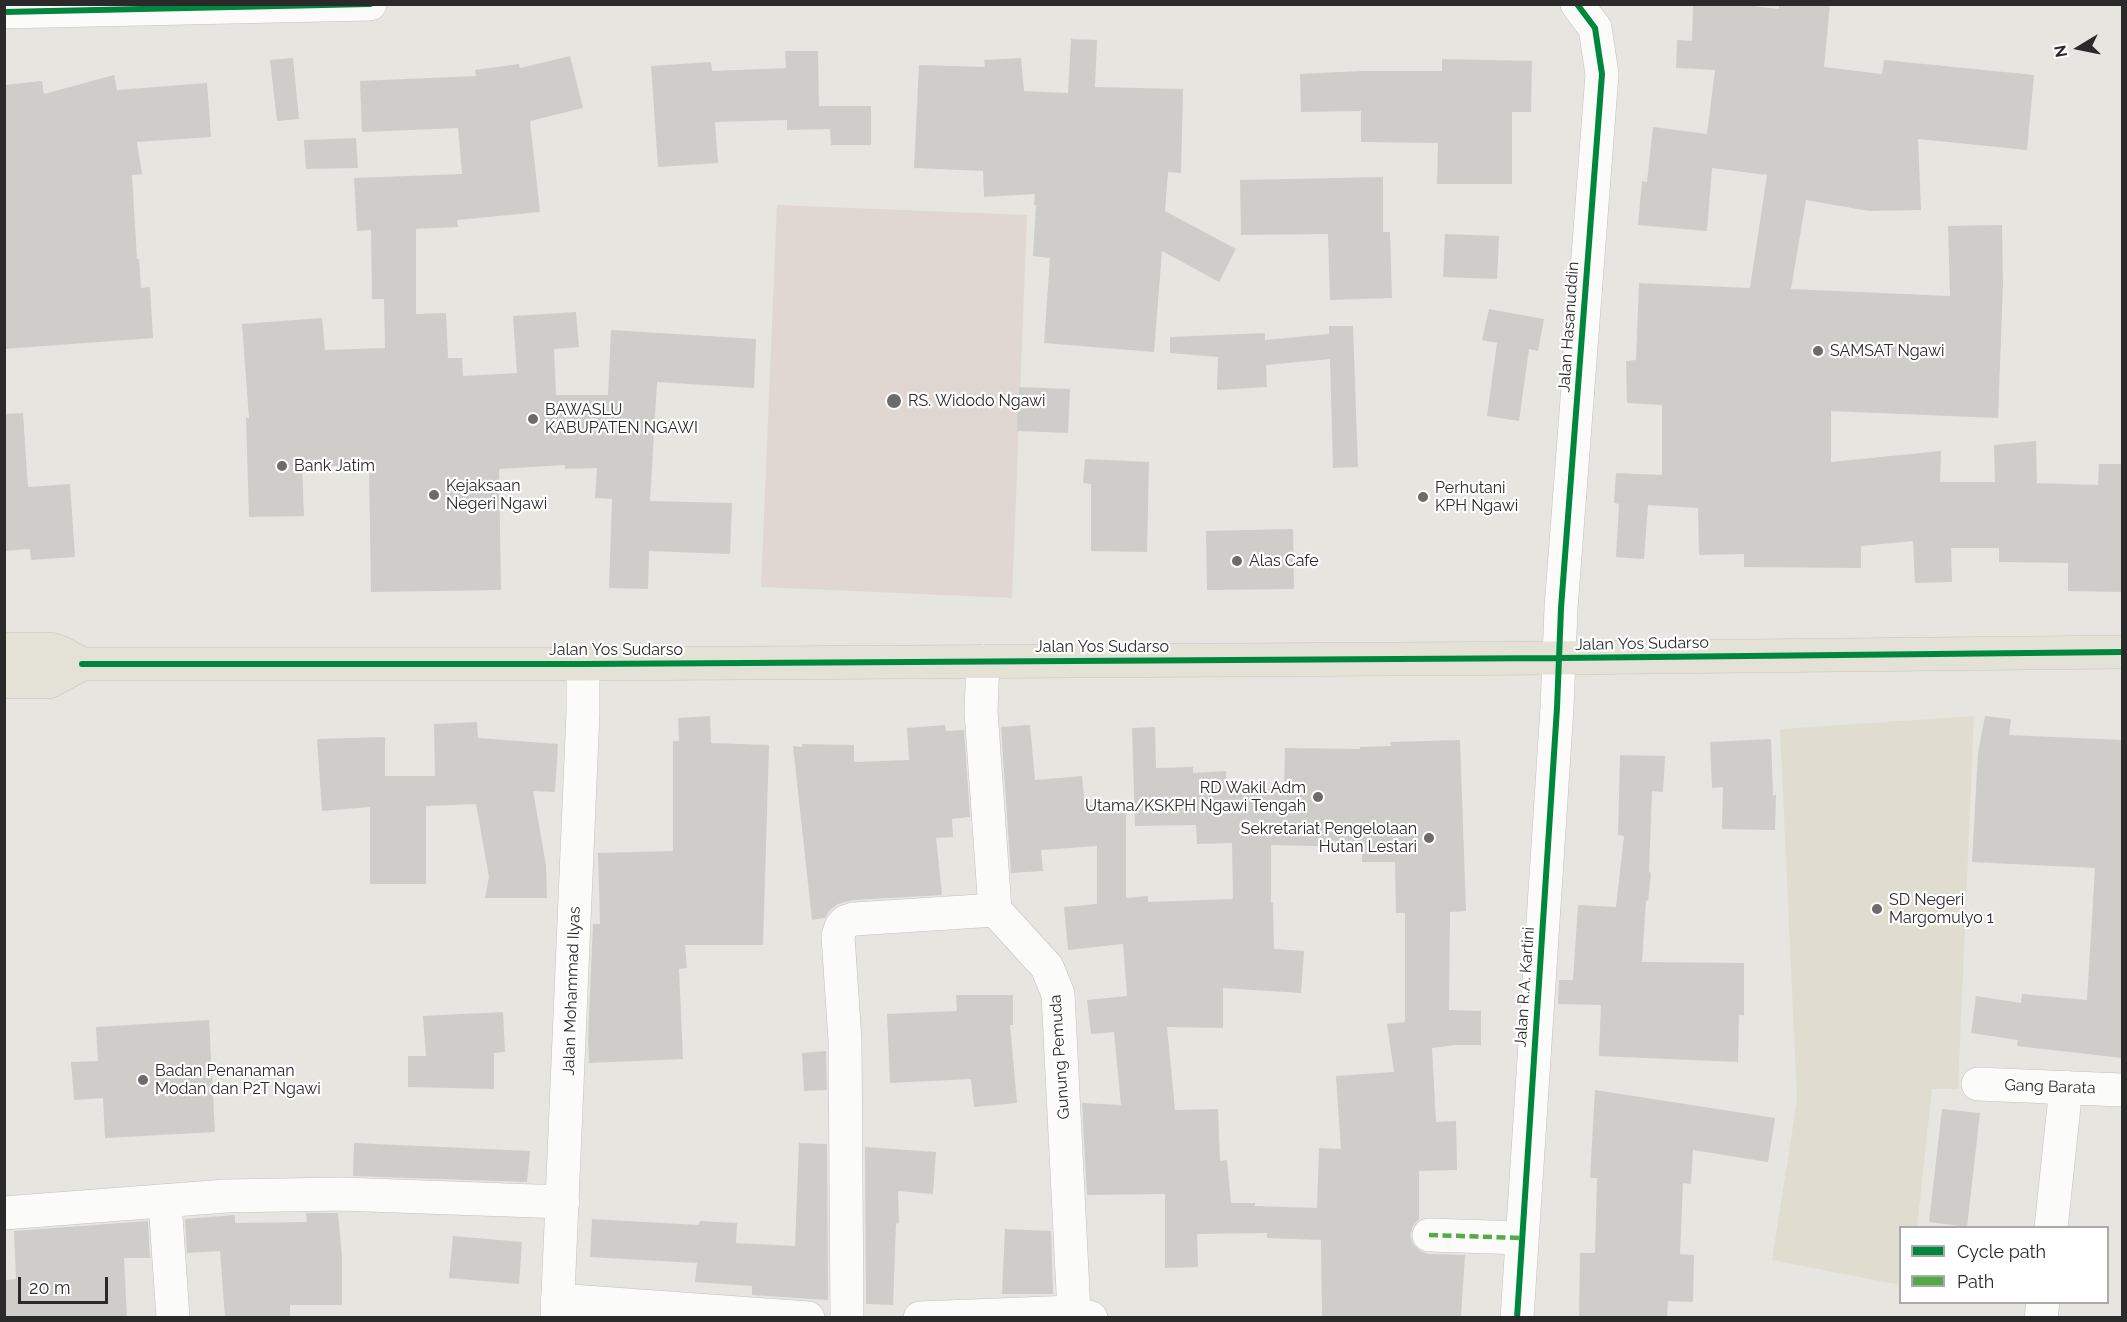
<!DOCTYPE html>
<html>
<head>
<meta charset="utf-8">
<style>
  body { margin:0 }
  #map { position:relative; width:2127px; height:1322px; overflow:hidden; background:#e7e5e0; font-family:Raleway,sans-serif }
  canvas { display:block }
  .frame { position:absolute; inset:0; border:6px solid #2a2a2a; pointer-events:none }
  .legend { position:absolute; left:1899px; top:1226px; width:210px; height:78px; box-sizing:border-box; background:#fff; border:2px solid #aaa; margin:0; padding:8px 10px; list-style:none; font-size:18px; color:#2a2a2a }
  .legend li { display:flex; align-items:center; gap:12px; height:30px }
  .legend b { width:30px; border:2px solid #aaa }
  .north { position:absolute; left:2049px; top:18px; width:60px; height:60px; -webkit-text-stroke:4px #fff; paint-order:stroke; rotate:260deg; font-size:16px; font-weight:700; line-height:24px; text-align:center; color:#2a2a2a }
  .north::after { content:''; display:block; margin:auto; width:21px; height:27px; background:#2a2a2a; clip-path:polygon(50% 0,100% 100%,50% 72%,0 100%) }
  .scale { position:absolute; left:18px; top:1277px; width:90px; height:27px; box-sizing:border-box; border:3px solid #2a2a2a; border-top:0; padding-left:8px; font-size:18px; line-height:21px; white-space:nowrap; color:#2a2a2a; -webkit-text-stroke:4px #fff; paint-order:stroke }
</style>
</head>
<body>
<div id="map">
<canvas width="2127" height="1322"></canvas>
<div class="frame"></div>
<ul class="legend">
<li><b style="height:8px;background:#00873e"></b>Cycle path</li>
<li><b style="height:8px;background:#53ab44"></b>Path</li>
</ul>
<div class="north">N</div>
<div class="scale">20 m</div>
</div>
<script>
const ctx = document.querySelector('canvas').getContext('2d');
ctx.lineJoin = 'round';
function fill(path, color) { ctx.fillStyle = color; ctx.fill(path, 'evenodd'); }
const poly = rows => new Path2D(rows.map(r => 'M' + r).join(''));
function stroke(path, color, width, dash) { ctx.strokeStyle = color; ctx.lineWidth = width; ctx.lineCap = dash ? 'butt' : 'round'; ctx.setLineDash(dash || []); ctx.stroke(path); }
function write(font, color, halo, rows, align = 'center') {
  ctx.font = font + ' Raleway,sans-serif'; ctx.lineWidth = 4.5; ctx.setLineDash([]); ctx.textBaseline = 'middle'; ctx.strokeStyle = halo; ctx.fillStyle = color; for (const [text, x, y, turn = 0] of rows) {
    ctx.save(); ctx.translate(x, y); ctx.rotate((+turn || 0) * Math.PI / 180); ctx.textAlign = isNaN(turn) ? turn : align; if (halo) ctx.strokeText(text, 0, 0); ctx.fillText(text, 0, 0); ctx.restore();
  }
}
const education = poly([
  [1974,716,1958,1089,1932,1089,1917,1227,1900,1228,1900,1285,1772,1260,1797,1100,1780,729]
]);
const medical = poly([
  [777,205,1027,215,1012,598,761,587]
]);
const building = poly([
  [1693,4,1736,4,1779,9,1779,4,1830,4,1824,67,1882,74,1884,60,2034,75,2027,150,1918,139,1921,210,1869,211,1806,200,1791,289,1950,296,1948,226,2002,225,2003,285,1998,418,1831,411,1831,462,1941,451,1940,482,1995,482,1994,445,2036,441,2037,483,2098,485,2099,464,2122,464,2122,592,2068,591,2068,563,1999,562,1999,548,1951,548,1952,582,1915,583,1913,541,1861,546,1861,568,1744,567,1744,554,1699,555,1698,508,1648,505,1644,559,1616,557,1619,504,1614,503,1616,473,1662,475,1662,405,1627,403,1626,361,1636,360,1639,283,1750,288,1767,175,1712,168,1707,231,1638,225,1642,181,1647,182,1653,127,1707,134,1715,70,1676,68,1677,40,1692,41],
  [1071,39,1097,40,1095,87,1183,89,1181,173,1168,172,1165,211,1236,249,1219,282,1162,251,1154,352,1044,343,1050,258,1033,256,1036,205,1034,205,1035,194,984,197,983,171,914,168,919,65,985,67,984,60,1021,58,1024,91,1068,93],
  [785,51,818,51,819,106,871,106,871,145,831,145,830,129,787,130,787,120,715,122,718,163,658,167,651,66,711,62,712,71,786,68],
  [570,56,583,108,530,121,540,212,457,220,458,227,416,229,416,314,446,313,448,358,462,358,463,376,517,373,513,316,576,312,579,347,554,349,556,395,608,395,611,330,756,339,754,388,657,382,650,501,732,503,730,554,649,551,648,589,609,588,612,499,595,498,597,468,565,469,565,465,499,469,501,590,371,592,369,465,302,467,304,516,249,517,246,418,249,418,242,324,322,318,325,350,385,348,384,299,372,299,371,230,357,231,354,178,462,174,458,128,362,132,360,81,476,76,475,70,519,64,520,68],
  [293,58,299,119,277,121,270,60],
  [1442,59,1532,61,1531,112,1512,112,1512,184,1437,184,1438,143,1361,142,1361,111,1301,112,1300,74,1361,71,1442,71],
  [114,75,117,90,207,83,211,137,137,142,142,174,132,175,137,259,139,259,141,288,150,287,153,338,4,349,4,85,42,81,44,94],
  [356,138,358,168,306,169,304,140],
  [1383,177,1383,232,1390,232,1392,298,1330,300,1328,234,1241,235,1240,180],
  [1445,234,1499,236,1497,279,1443,277],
  [1489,309,1544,319,1538,351,1529,349,1519,421,1487,416,1497,343,1482,340],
  [1329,326,1353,326,1358,467,1333,468,1330,359,1266,365,1267,387,1217,390,1218,357,1170,353,1170,337,1265,333,1265,340,1329,334],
  [1019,387,1070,389,1068,433,1017,431],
  [23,413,28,487,70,484,75,557,31,560,30,549,4,551,4,414],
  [1085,459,1149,462,1147,552,1091,551,1091,484,1083,483],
  [1293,529,1294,589,1207,590,1206,531],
  [710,716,711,743,769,745,763,945,685,945,687,968,679,969,683,1059,589,1063,588,1039,593,924,600,924,598,853,673,851,673,741,679,741,678,718],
  [1985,716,2011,719,2009,735,2122,740,2122,1058,2017,1046,2018,1040,1971,1033,1976,996,2021,1003,2022,994,2087,1000,2095,868,1972,862,1978,753],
  [477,722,478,738,558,744,555,792,533,791,546,865,547,898,485,898,489,877,476,804,426,806,426,884,370,884,370,807,322,811,317,739,385,737,385,776,435,776,434,724],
  [945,725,946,731,964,730,970,817,952,819,953,837,936,838,942,895,853,900,838,904,830,910,825,918,812,920,793,746,802,747,802,744,854,745,854,762,909,760,907,728],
  [1030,725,1035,780,1082,776,1085,805,1126,805,1126,898,1148,896,1148,902,1233,899,1232,843,1197,844,1196,825,1135,826,1132,728,1155,727,1156,768,1193,767,1193,773,1226,771,1227,788,1284,789,1285,748,1360,749,1360,747,1391,746,1390,742,1460,740,1466,911,1450,912,1449,1010,1481,1011,1481,1045,1455,1045,1432,1048,1436,1122,1456,1121,1457,1170,1419,1171,1419,1219,1413,1226,1410,1235,1413,1244,1420,1251,1428,1254,1465,1255,1461,1317,1322,1317,1321,1240,1267,1238,1267,1233,1197,1234,1198,1267,1165,1268,1165,1194,1087,1195,1082,1103,1121,1105,1114,1032,1091,1034,1087,1000,1127,996,1123,944,1068,950,1064,907,1097,904,1097,846,1041,850,1043,871,1011,873,1001,727],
  [1271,845,1362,847,1362,862,1395,862,1396,913,1405,913,1405,1022,1387,1024,1394,1072,1336,1076,1341,1149,1319,1148,1317,1208,1255,1206,1255,1203,1231,1203,1227,1160,1220,1161,1218,1109,1175,1110,1167,1027,1223,1028,1223,988,1301,993,1304,951,1274,949,1273,903,1271,903],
  [1771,739,1773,795,1776,795,1775,830,1722,829,1723,787,1712,788,1710,742],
  [1620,755,1665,756,1663,792,1652,791,1649,872,1651,873,1648,901,1646,900,1642,962,1744,963,1744,1015,1739,1015,1738,1062,1599,1056,1601,1005,1558,1004,1559,980,1573,980,1578,905,1616,907,1624,836,1618,835],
  [956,995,1013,995,1013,1025,1010,1025,1017,1103,974,1107,971,1079,890,1083,887,1014,957,1011],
  [503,1012,505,1052,494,1053,494,1089,408,1087,408,1056,426,1056,423,1016],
  [209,1020,215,1132,105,1138,103,1098,74,1100,71,1062,98,1061,96,1027],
  [826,1051,827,1090,804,1091,802,1053],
  [1595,1090,1775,1118,1768,1162,1693,1150,1691,1184,1683,1183,1680,1254,1694,1255,1693,1302,1668,1301,1667,1317,1579,1317,1580,1253,1595,1253,1597,1178,1590,1178],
  [1942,1109,1980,1113,1967,1227,1929,1222],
  [354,1143,530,1151,527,1182,353,1176],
  [799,1143,827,1144,828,1300,752,1295,752,1286,695,1282,697,1263,590,1257,592,1219,699,1225,700,1221,737,1223,736,1243,795,1246],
  [865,1147,936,1152,933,1194,898,1191,899,1223,896,1224,893,1305,866,1304],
  [306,1213,338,1213,342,1256,342,1305,290,1305,290,1317,225,1317,220,1251,187,1253,185,1219,235,1215,235,1223,307,1222],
  [148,1221,150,1258,124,1258,127,1317,4,1317,4,1280,16,1279,14,1231],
  [1005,1229,1051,1231,1053,1294,1002,1294],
  [453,1236,522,1242,519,1284,449,1278]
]);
const minor = poly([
  [4,12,370,4],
  [983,661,981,711,995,910,1047,967,1058,994,1074,1312,1091,1318],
  [1978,1084,2122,1090],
  [165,1202,173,1318],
  [4,1213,226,1196,341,1194,563,1202],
  [2051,1228,2066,1087],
  [1429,1235,1522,1238],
  [557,1300,808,1318],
  [557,1318,583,712,583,664],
  [847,1318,845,1041,838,936,841,927,845,922,854,919,995,910],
  [920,1318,1074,1312],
  [1517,1318,1557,708,1561,608,1602,74,1595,28,1577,4],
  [2041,1318,2043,1302]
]);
const major = poly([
  [4,649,50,649,60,652,82,664,583,664,1559,658,2122,652],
  [4,682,49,682,82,664]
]);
const quiet = poly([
  [1429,1235,1522,1238]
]);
const cycleway = poly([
  [4,12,370,4],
  [82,664,583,664,1559,658,2122,652],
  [1517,1318,1557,708,1561,608,1602,74,1595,28,1577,4]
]);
const markers = [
  [1818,351,6,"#6c6b6a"],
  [894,401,8,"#6c6b6a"],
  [533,419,6,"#6c6b6a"],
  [282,466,6,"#6c6b6a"],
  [434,495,6,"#6c6b6a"],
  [1423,497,6,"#6c6b6a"],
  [1237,561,6,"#6c6b6a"],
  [1318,797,6,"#6c6b6a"],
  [1429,838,6,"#6c6b6a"],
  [1877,909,6,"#6c6b6a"],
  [143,1080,6,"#6c6b6a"]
];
const streetNames = [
  ["Jalan Hasanuddin",1569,327,-86],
  ["Jalan Yos Sudarso",1642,644,-1],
  ["Jalan Yos Sudarso",1102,647],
  ["Jalan Yos Sudarso",616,650],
  ["Jalan R.A. Kartini",1525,987,-86],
  ["Jalan Mohammad Ilyas",572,991,-88],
  ["Gunung Pemuda",1060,1057,-94],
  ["Gang Barata",2050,1087,2]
];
const poiNames = [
  ["SAMSAT Ngawi",1830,351],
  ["RS. Widodo Ngawi",908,401],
  ["BAWASLU",545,410],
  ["KABUPATEN NGAWI",545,428],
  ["Bank Jatim",294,466],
  ["Kejaksaan",446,486],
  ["Negeri Ngawi",446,504],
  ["Perhutani",1435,488],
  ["KPH Ngawi",1435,506],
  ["Alas Cafe",1249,561],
  ["RD Wakil Adm",1306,788,"right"],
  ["Utama/KSKPH Ngawi Tengah",1306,806,"right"],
  ["Sekretariat Pengelolaan",1417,829,"right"],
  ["Hutan Lestari",1417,847,"right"],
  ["SD Negeri",1889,900],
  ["Margomulyo 1",1889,918],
  ["Badan Penanaman",155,1071],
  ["Modan dan P2T Ngawi",155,1089]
];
fill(education, '#e0ddd0');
fill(medical, '#e0d6d2');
fill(building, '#cecdca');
stroke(minor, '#c2c1c0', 34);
stroke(major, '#c4c3c1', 34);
stroke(minor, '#fbfbfa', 33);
stroke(major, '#e4e2d6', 33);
stroke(quiet, '#53ab44', 4.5, [9, 4.5]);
stroke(cycleway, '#00873e', 6);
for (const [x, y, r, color] of markers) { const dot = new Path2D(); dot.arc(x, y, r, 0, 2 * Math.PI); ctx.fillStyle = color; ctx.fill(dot); stroke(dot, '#fff', 2); }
write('16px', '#2a2a2a', '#fff', streetNames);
write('16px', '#2a2a2a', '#fff', poiNames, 'left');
</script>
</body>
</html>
